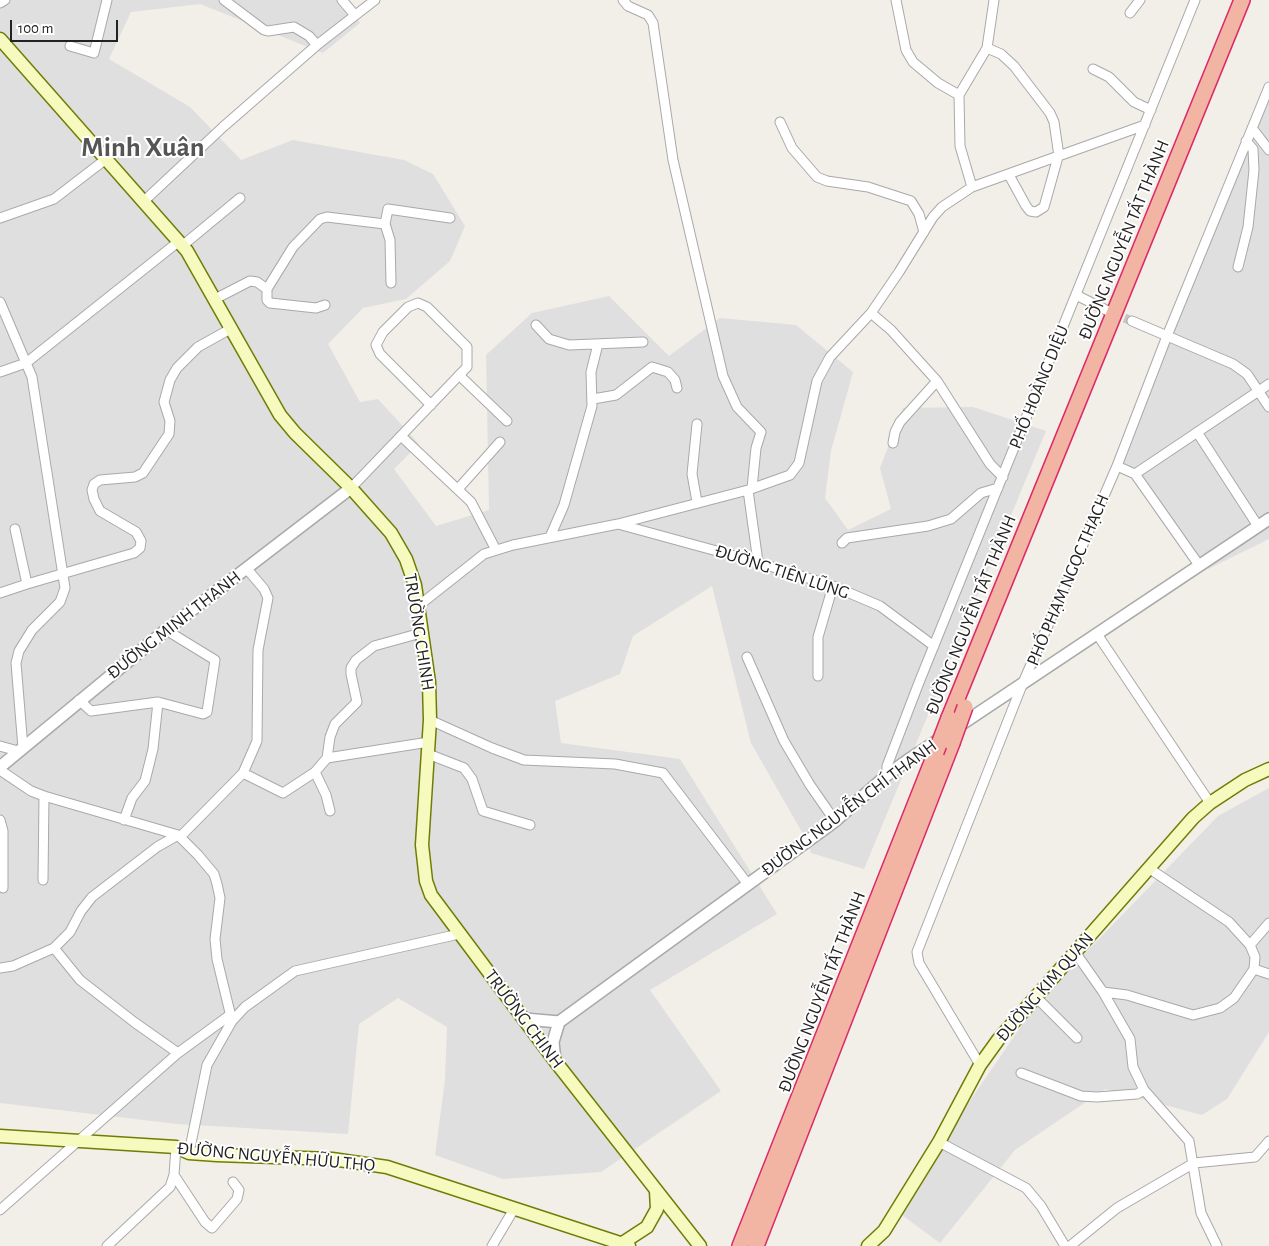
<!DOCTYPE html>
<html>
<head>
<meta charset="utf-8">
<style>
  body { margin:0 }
  #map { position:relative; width:1269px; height:1246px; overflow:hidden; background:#f2efe9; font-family:"Alegreya Sans",sans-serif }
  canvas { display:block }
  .scale { position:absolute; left:10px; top:20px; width:108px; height:22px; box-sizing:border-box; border:2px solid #222; border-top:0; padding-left:6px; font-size:15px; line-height:18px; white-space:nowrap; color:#222; -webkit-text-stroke:4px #fff; paint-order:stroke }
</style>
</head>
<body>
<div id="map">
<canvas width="1269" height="1246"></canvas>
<div class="scale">100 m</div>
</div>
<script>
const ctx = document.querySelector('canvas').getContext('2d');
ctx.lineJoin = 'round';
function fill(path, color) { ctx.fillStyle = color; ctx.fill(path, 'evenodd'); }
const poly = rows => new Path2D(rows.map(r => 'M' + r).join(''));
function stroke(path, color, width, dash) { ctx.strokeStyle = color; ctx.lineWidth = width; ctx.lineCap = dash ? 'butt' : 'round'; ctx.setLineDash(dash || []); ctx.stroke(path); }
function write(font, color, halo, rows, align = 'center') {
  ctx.font = font + ' "Alegreya Sans",sans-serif'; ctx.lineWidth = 4; ctx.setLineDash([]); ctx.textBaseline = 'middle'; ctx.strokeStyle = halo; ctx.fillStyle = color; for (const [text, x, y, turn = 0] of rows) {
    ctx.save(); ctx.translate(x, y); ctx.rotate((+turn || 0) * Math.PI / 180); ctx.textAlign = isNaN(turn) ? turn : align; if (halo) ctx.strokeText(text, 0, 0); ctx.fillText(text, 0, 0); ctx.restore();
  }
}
const residential = poly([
  [0,0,347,0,360,23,323,53,200,4,131,12,109,59,190,107,241,160,293,140,404,160,433,174,465,226,450,261,406,299,363,308,328,344,360,402,378,399,419,444,394,469,436,526,489,510,486,355,532,313,609,296,669,356,720,318,796,325,853,372,831,451,825,498,848,530,891,509,880,468,903,408,973,407,1046,431,864,869,811,853,807,841,751,743,712,586,633,636,620,674,555,701,561,743,680,759,777,914,650,990,721,1091,601,1172,503,1179,435,1155,445,1080,447,1027,398,998,359,1024,348,1134,177,1124,0,1103],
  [1269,100,1269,539,1208,569,1117,458],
  [1269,788,1269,1032,1227,1099,1202,1115,1105,1089,1015,1150,940,1243,895,1210,1037,1003,1218,816]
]);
const minorTunnel = poly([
  [1112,313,1132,321]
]);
const minor = poly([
  [224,0,264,30,268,31,294,27,309,36,317,45],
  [342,0,354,14],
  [623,0,628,6,648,15,653,23,673,160,723,376,737,407,761,432,756,448,752,488],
  [896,0,906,50,913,62,938,83,959,95],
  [0,3,5,0],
  [1130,13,1140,0],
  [70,46,94,53,107,0],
  [987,48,1001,54,1014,66,1050,113,1054,122,1059,156],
  [1093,69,1109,77,1134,102,1151,110],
  [780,122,792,148,817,177,827,181,868,187,911,201,919,214,924,232],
  [1252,128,1269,150],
  [1009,175,1026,206,1030,211,1036,212,1044,207,1058,157],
  [972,187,960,146,959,95,987,48,994,0],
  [143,202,223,127,317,45,375,0],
  [0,218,54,199,106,159],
  [182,246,240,198],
  [1238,267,1248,227,1254,170,1253,149,1246,141],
  [391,283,390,240,385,224,388,209,450,218],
  [1076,295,1110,312],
  [215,299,250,281,257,282,267,289],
  [0,302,32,377,65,588,60,602,32,630,19,651,16,663,23,748],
  [325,305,316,308,270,303,267,300,267,289,293,247,320,219,327,217,385,224],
  [871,313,891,330,937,381,990,464,1003,477],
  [1132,321,1233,364,1247,374,1269,407],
  [536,325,549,339,569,345,643,342],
  [0,372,26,363,178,242],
  [459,375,507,421],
  [593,399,616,395,652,367,668,372,675,380,677,388],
  [1197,432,1258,526],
  [401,436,471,502,496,550],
  [893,443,895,432,900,422,937,381],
  [1117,466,1135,474,1199,565],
  [1135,474,1269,384],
  [351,488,467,367,467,347,427,307,418,303,408,307,383,332,376,345,380,354,431,405],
  [458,489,500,442],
  [748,490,758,562],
  [697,502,692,474,697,424],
  [618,524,757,562,833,586,880,606,934,646],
  [15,529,27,584,134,553,140,548,141,541,136,532,100,511,94,499,92,490,94,484,100,480,135,477,143,473,169,434,170,421,164,402,170,380,177,368,198,347,232,328],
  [550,537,564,505,592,406,591,372,598,344],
  [842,543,847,538,928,526,951,519,981,493,998,488],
  [0,593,27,584],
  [417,607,484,554,513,545,618,524,748,490,790,475,799,463,817,381,830,357,871,313,899,272,933,217,942,207,972,187,1145,125],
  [1097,634,1210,803],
  [747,657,784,741,810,785,835,821],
  [818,676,818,637,833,586],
  [79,700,91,711,158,702,203,714,207,712,215,660,166,630],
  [430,720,492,748,524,760,615,764,663,773,747,883],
  [0,746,18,751],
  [428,754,464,768,472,779,483,811,530,825],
  [327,758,429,742],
  [0,770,31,791,44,796,178,835,198,855,214,874,217,884,220,898,215,939,217,959,232,1021],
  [315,772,326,795,330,811],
  [243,773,283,793,315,772,327,758,330,737,335,724,357,702,351,674,351,668,356,660,374,646,421,633],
  [887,775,887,766,918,685,1195,0],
  [0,820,3,831,3,888],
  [124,820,132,798,145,781,153,749,158,702],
  [180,837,243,773,257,741,258,650,268,598,264,589,247,569],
  [43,880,44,796],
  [1250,945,1269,923],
  [54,948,80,980,134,1022,178,1053,230,1015],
  [1075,952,1103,992,1130,1039,1133,1067,1144,1090,1189,1141,1201,1213,1217,1246],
  [0,968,13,966,54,948,70,932,81,911,92,897,157,847,178,835],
  [1254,969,1269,974],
  [1103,992,1127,995,1193,1015,1220,1008,1234,998,1254,969,1255,957,1250,945,1229,922,1150,869],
  [1036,997,1077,1038],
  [980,1065,919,963,917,952,1022,685,1117,466,1167,336,1269,87],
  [1021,1073,1081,1096,1097,1097,1137,1094,1144,1090],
  [939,1142,1026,1188,1041,1206,1065,1246],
  [189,1153,207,1065,232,1021,245,1007,295,971,459,934],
  [174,1175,205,1222,212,1228,237,1199,239,1190,233,1182],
  [0,1210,178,1053],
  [107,1246,170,1187,174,1175,176,1147],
  [492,1246,514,1209],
  [1070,1246,1117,1208,1194,1163,1255,1157,1269,1141]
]);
const tertiary = poly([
  [0,767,166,630,351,488],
  [525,1019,559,1022,835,821,887,775,911,758,1269,519],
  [555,1061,553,1042,559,1022]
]);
const secondary = poly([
  [0,39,187,251,280,415,295,433,351,488,391,533,406,559,415,585,429,682,430,720,422,845,426,881,431,895,555,1061,700,1246],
  [0,1136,176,1147,189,1153,217,1155,332,1159,387,1167,629,1246],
  [621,1244,647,1227,657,1209,656,1191],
  [868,1246,884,1231,939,1142,980,1065,998,1040,1193,818,1210,803,1245,780,1269,769]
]);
const trunk = poly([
  [949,718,1242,0],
  [740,1246,936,752],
  [756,1246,952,743]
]);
const trunkBridge = poly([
  [952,743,965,707],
  [936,752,949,718]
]);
const streetNames = [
  ["ĐƯỜNG NGUYỄN TẤT THÀNH",1124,240,-68],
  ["PHỐ HOÀNG DIỆU",1039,387,-68],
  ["ĐƯỜNG TIÊN LŨNG",782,572,18],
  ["PHỐ PHẠM NGỌC THẠCH",1068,580,-67],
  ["ĐƯỜNG NGUYỄN TẤT THÀNH",971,615,-68],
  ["ĐƯỜNG MINH THANH",174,625,-38],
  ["TRƯỜNG CHINH",419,632,81],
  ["ĐƯỜNG NGUYỄN CHÍ THANH",849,808,-37],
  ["ĐƯỜNG KIM QUAN",1045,987,-49],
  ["ĐƯỜNG NGUYỄN TẤT THÀNH",822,992,-69],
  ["TRƯỜNG CHINH",524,1019,53],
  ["ĐƯỜNG NGUYỄN HỮU THỌ",276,1157,5]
];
const townNames = [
  ["Minh Xuân",143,148]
];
fill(residential, '#e0dfdf');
stroke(minorTunnel, '#c8c6c1', 9, [9, 4.5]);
stroke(minor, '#a9a9a9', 11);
stroke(tertiary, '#a9a9a9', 14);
stroke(secondary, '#707d05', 15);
stroke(trunk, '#dc2a67', 18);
stroke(minor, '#fff', 9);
stroke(tertiary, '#fff', 11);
stroke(secondary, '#f7fabf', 12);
stroke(trunk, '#f2b4a3', 15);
stroke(trunkBridge, '#dc2a67', 18, []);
stroke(trunkBridge, '#f2b4a3', 15);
write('18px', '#222', '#fff', streetNames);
write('bold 28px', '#555', '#fff', townNames);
</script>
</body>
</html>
